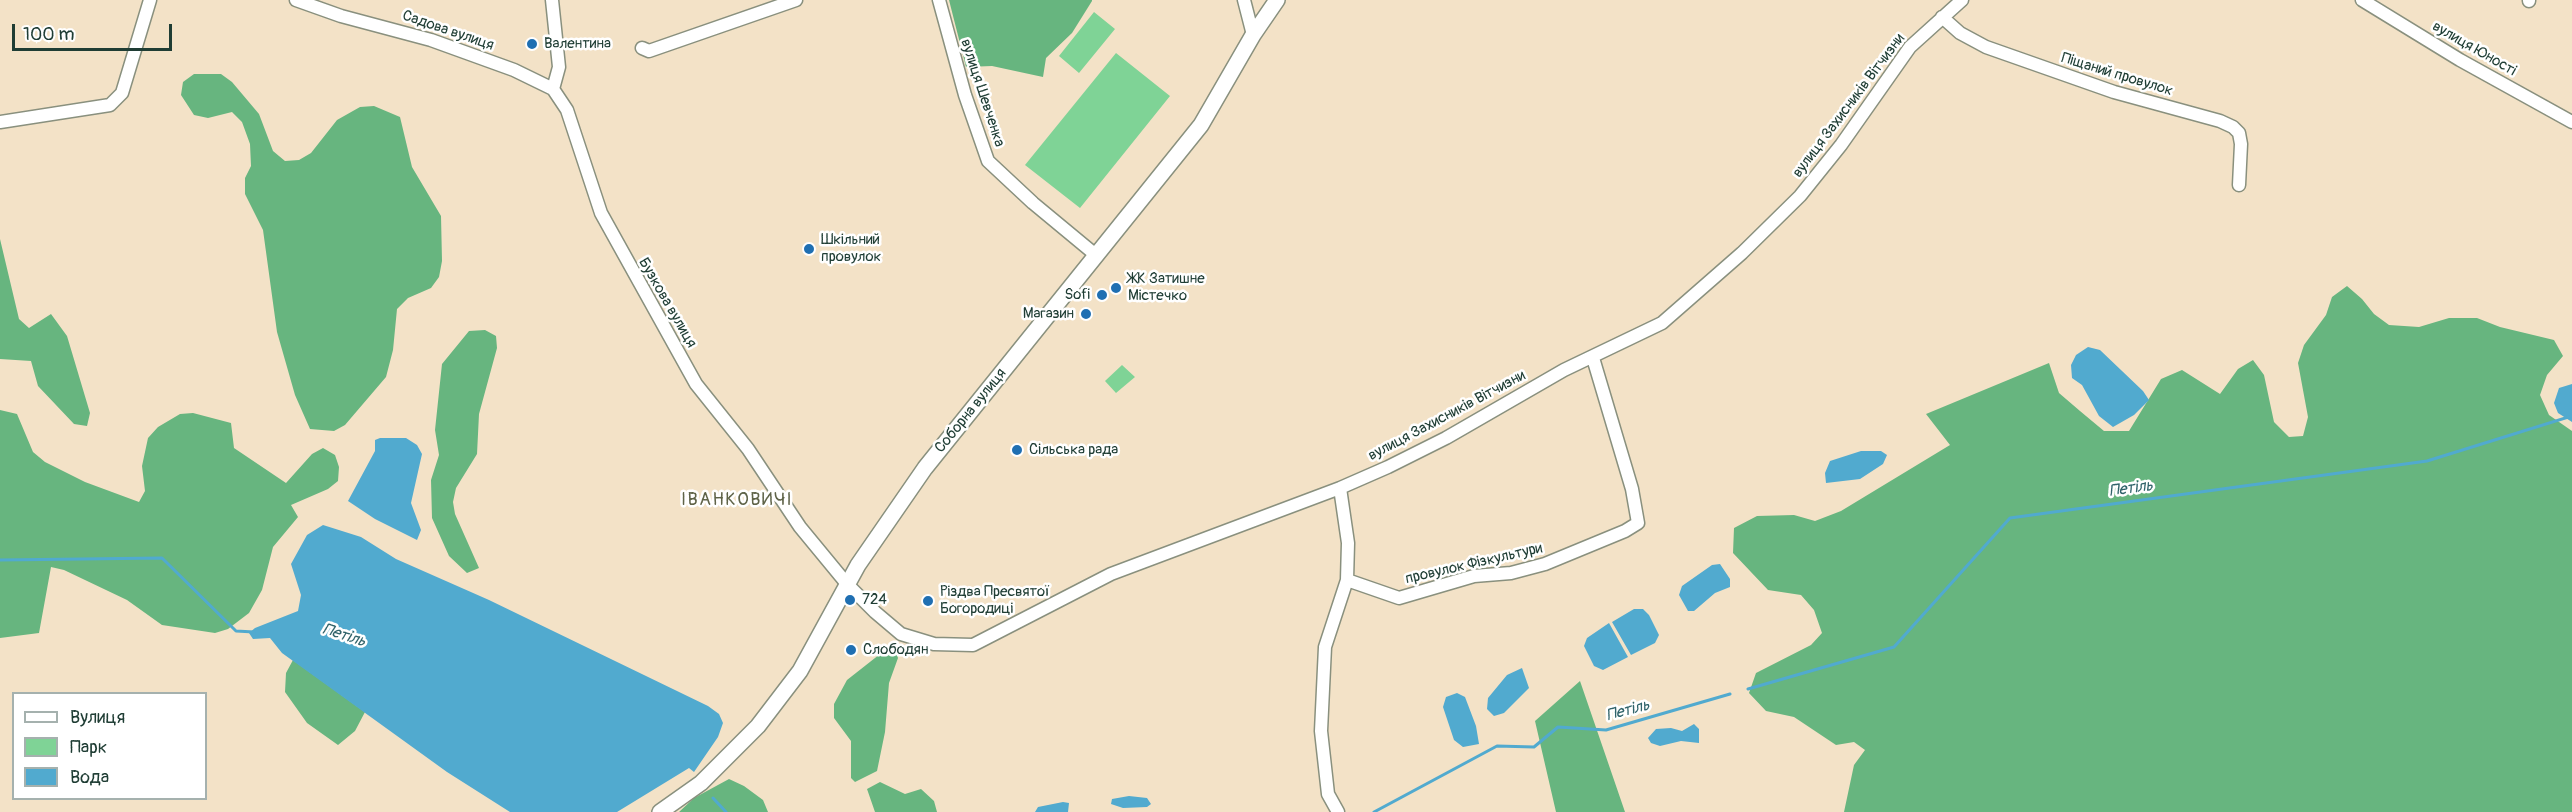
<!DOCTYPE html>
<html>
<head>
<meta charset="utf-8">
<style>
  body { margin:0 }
  #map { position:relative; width:2572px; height:812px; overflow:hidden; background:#f3e2c7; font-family:Pangolin,sans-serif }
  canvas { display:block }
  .legend { position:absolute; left:12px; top:692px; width:195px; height:108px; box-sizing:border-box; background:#fff; border:2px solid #a5b1ae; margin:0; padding:8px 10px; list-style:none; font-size:18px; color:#1f3d34 }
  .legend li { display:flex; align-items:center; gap:12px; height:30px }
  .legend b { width:30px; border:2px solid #a5b1ae }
  .scale { position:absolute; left:12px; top:24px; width:160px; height:27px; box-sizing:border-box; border:3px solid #1f3d34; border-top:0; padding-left:8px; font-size:18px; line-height:21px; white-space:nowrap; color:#1f3d34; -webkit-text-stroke:4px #fff; paint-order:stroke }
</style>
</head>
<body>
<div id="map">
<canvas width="2572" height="812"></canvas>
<ul class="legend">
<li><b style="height:8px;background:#fff"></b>Вулиця</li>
<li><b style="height:16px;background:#7fd396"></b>Парк</li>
<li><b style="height:16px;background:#51aacf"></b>Вода</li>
</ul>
<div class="scale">100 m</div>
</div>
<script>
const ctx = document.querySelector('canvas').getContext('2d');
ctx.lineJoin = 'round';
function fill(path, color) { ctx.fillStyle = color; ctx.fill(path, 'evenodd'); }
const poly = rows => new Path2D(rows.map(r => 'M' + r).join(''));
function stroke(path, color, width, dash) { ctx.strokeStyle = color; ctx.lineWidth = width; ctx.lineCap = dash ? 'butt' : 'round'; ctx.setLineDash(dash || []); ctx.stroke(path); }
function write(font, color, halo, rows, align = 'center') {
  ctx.font = font + ' Pangolin,sans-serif'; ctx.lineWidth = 5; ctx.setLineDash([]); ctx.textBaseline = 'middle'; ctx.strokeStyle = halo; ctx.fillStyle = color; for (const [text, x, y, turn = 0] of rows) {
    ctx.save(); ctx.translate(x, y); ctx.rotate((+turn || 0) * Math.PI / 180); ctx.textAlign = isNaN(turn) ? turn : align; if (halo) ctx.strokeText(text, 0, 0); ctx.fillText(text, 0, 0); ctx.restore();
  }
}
const green = poly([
  [1094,12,1115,29,1079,73,1059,56],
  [1116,53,1170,96,1080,208,1025,165],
  [1122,365,1135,377,1116,393,1105,381]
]);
const forest = poly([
  [949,0,1092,0,1092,1,1072,33,1046,58,1043,77,992,66,966,67],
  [194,74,221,74,232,82,259,114,273,151,285,161,299,160,311,153,337,120,360,107,374,106,400,117,412,167,441,216,442,261,439,277,431,288,408,298,397,309,393,350,386,377,345,425,334,431,310,429,295,395,277,332,263,230,245,194,245,178,251,166,250,144,242,122,232,112,208,118,194,115,181,95,183,82],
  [0,239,19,319,29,328,51,314,67,336,90,413,87,426,74,424,38,386,31,361,0,359],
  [2347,286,2362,299,2374,314,2389,325,2419,327,2449,318,2477,318,2500,327,2554,340,2563,356,2547,375,2540,395,2549,415,2572,431,2572,812,1844,812,1854,765,1865,750,1854,742,1836,745,1794,717,1766,711,1749,693,1756,673,1811,645,1822,633,1814,610,1801,595,1768,590,1733,553,1734,528,1757,516,1794,515,1815,521,1841,511,1950,445,1926,414,2049,363,2059,393,2080,411,2104,431,2129,431,2161,379,2182,370,2220,394,2238,369,2253,360,2264,375,2274,422,2289,437,2303,436,2308,417,2298,363,2304,345,2326,315,2332,297],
  [485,330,496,336,497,348,479,414,477,454,456,488,453,502,455,514,479,568,467,573,449,556,432,518,431,480,439,455,435,430,442,364,469,331],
  [0,410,17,414,33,452,45,462,85,482,139,502,145,491,142,466,148,438,158,427,180,414,193,413,231,423,234,448,286,483,312,454,323,448,335,455,339,467,338,481,328,489,291,505,298,517,273,547,262,590,249,613,228,629,215,633,162,625,127,600,64,570,51,567,39,633,0,638],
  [889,647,896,652,898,658,889,683,885,732,877,771,855,782,851,778,851,741,834,718,834,704,847,680],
  [293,660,365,712,355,731,338,745,307,723,285,692,286,673],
  [1580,681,1625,812,1556,812,1535,721],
  [729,779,744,786,763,800,768,812,679,812,694,798],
  [880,782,905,794,921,789,934,801,937,812,875,812,867,789]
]);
const water = poly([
  [2088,347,2100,350,2143,391,2149,400,2134,415,2113,427,2099,416,2082,385,2072,378,2071,365,2076,355],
  [2572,384,2572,422,2558,413,2554,403,2559,388],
  [380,438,406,438,417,445,422,454,411,503,421,530,417,540,375,519,348,501,375,451,375,440],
  [1861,451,1881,451,1887,455,1883,464,1860,479,1826,483,1825,473,1830,461],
  [323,525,361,537,396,559,489,600,708,706,719,714,723,723,718,737,694,772,689,768,617,812,510,812,447,772,282,653,270,638,253,639,249,633,255,628,298,611,301,595,291,564,307,535],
  [1720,564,1730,579,1730,587,1715,593,1694,611,1688,611,1679,595,1682,586,1712,565],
  [1634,609,1643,609,1649,615,1659,635,1655,643,1631,655,1612,622],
  [1609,623,1628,657,1603,670,1594,666,1584,646,1587,638],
  [1522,668,1529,688,1504,713,1494,716,1487,709,1488,698,1507,675],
  [1457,693,1465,697,1476,726,1479,744,1463,747,1454,740,1443,707,1446,697],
  [1694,724,1699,729,1699,743,1681,741,1660,746,1651,743,1648,738,1656,729,1671,728,1682,731],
  [1129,796,1147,798,1151,804,1147,807,1123,808,1111,804,1112,799],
  [1063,802,1069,803,1068,812,1035,812,1038,807]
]);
const stream = poly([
  [0,560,162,558,236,631,254,632],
  [1748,689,1894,647,2010,518,2427,461,2572,416],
  [713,798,726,812],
  [1374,812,1497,746,1534,747,1558,727,1606,730,1730,694]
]);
const minor = poly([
  [296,0,341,16,431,40,514,70,553,89],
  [552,0,559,67,553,89,567,110,601,213,696,384,748,449,800,527,847,584,875,612,901,634,934,644,973,645,1111,574,1340,488,1388,467,1446,438,1564,370,1662,323,1742,253,1800,196,1841,145,1910,47,1962,0],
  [939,0,965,95,988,161,1033,203,1097,256],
  [1244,0,1253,35],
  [2362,0,2460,60,2572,122],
  [2529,1,2529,0],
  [1942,17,1960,33,1986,47,2114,92,2220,121,2233,127,2239,133,2241,144,2239,185],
  [642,48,649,51,796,0],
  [0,122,110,105,122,93,150,0],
  [1347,580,1399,598,1474,576,1511,573,1545,564,1625,531,1638,523,1632,489,1593,358],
  [1338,812,1328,794,1321,731,1325,647,1347,580,1348,543,1340,488]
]);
const tertiary = poly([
  [660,812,701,783,758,726,800,671,858,565,925,468,1201,125,1253,35,1277,0]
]);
const markers = [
  [532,44,6,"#1f6fb2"],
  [809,249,6,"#1f6fb2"],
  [1116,288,6,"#1f6fb2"],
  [1102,295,6,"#1f6fb2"],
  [1086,314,6,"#1f6fb2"],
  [1017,450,6,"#1f6fb2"],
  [850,600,6,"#1f6fb2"],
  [928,601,6,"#1f6fb2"],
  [851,650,6,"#1f6fb2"]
];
const streetNames = [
  ["Садова вулиця",448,31,19],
  ["вулиця Юності",2474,49,30],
  ["Піщаний провулок",2117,75,17],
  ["вулиця Шевченка",982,93,72],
  ["вулиця Захисників Вітчизни",1849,106,-53],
  ["Бузкова вулиця",667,303,60],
  ["Соборна вулиця",971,411,-51],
  ["вулиця Захисників Вітчизни",1447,416,-28],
  ["провулок Фізкультури",1474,564,-13]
];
const poiNames = [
  ["Валентина",544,44],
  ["Шкільний",821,240],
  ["провулок",821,257],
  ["ЖК Затишне",1128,279],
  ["Містечко",1128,296],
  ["Sofi",1090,295,"right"],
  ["Магазин",1074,314,"right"],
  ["Cільська рада",1029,450],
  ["Різдва Пресвятої",940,592],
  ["Богородиці",940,609],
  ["724",862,600],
  ["Слободян",863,650]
];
const waterNames = [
  ["Петіль",2131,489,-8],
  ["Петіль",344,636,18],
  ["Петіль",1628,711,-15]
];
const quarterNames = [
  ["ІВАНКОВИЧІ",737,500]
];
fill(green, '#7fd396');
fill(forest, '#67b57f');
fill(water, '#51aacf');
stroke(stream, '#51aacf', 3);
stroke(minor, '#89907e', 15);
stroke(tertiary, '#89907e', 18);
stroke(minor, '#fff', 12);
stroke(tertiary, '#fff', 15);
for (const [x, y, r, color] of markers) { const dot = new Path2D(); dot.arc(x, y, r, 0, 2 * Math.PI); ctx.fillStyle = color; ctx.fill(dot); stroke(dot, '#fff', 2); }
write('15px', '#1f3d34', '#fff', streetNames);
write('15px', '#1f3d34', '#fff', poiNames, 'left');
write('italic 16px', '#30636a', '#fff', waterNames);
ctx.letterSpacing = '1.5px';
write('18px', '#5f6348', '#fff', quarterNames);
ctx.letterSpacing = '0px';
</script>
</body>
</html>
